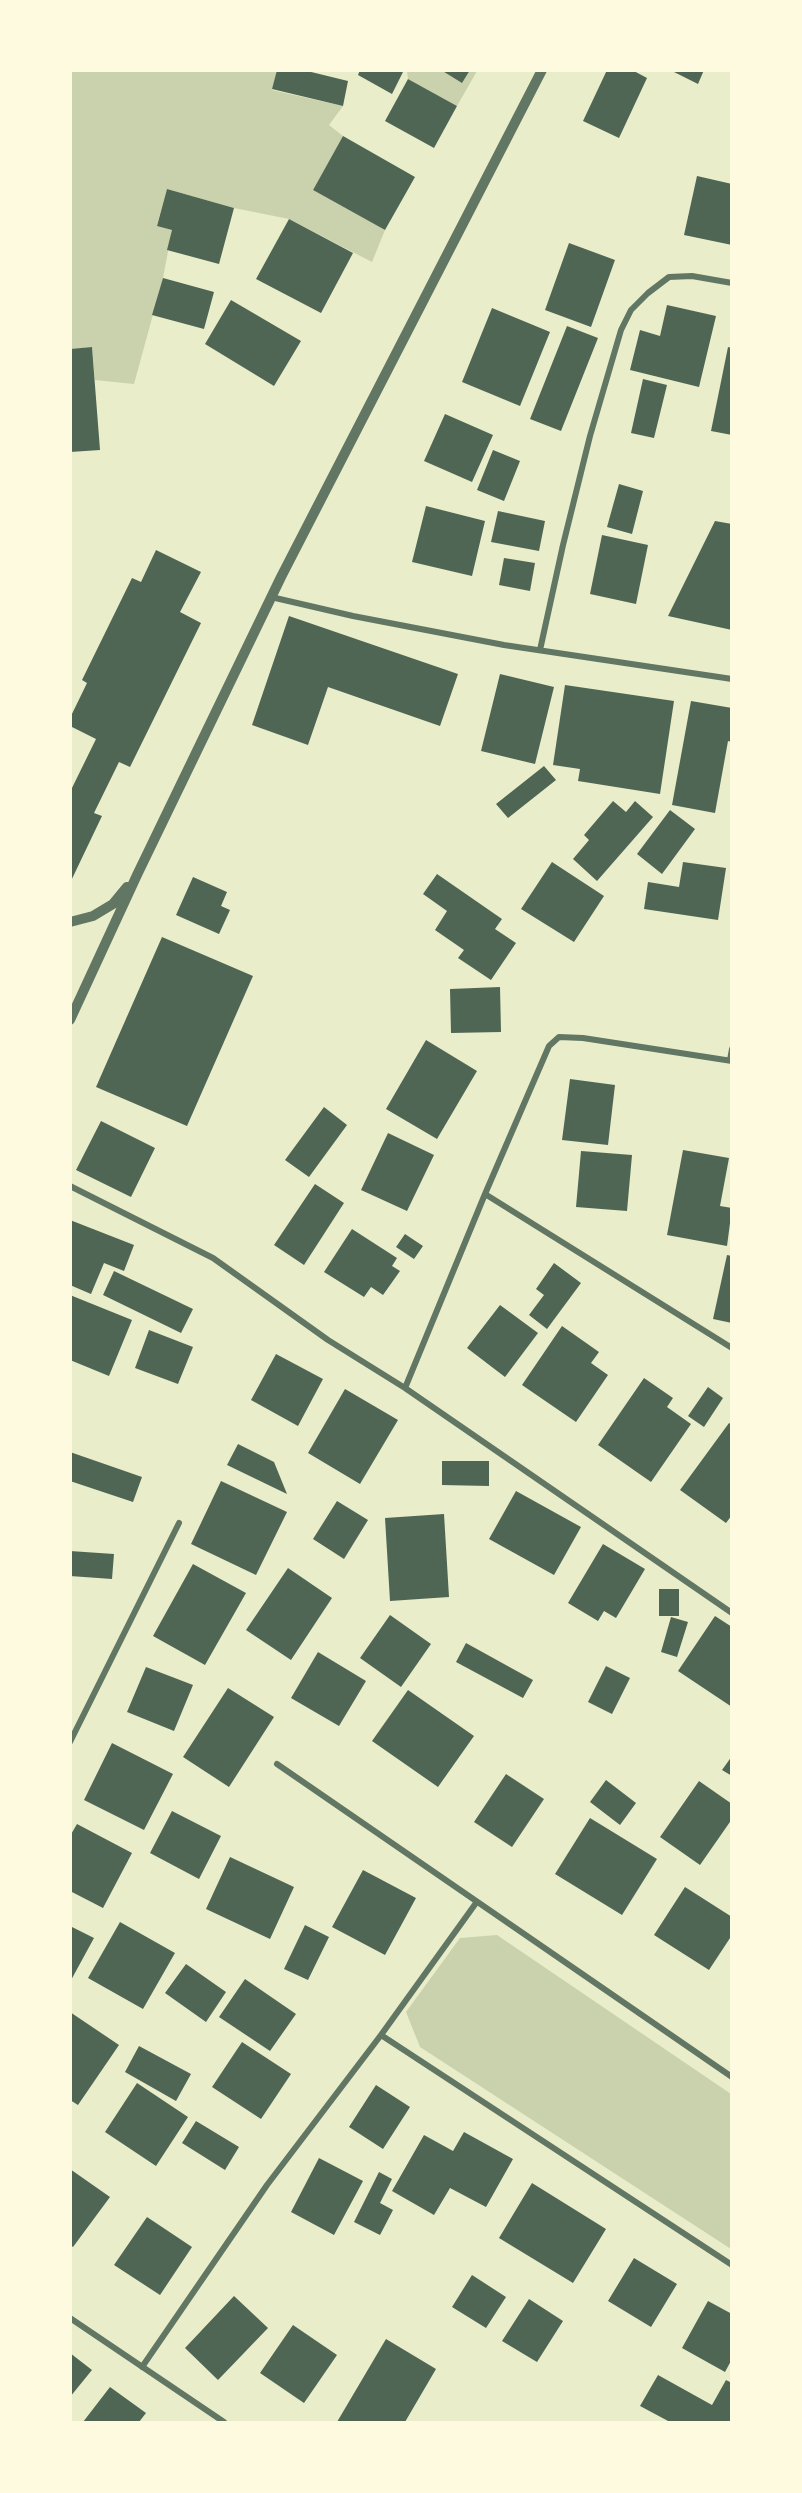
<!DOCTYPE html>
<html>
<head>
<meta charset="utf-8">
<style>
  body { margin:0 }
  #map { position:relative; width:802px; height:2493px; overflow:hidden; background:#e9edc9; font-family:Barlow,sans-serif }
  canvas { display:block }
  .frame { position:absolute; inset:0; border:72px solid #fefae0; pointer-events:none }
</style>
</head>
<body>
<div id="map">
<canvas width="802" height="2493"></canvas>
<div class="frame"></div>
</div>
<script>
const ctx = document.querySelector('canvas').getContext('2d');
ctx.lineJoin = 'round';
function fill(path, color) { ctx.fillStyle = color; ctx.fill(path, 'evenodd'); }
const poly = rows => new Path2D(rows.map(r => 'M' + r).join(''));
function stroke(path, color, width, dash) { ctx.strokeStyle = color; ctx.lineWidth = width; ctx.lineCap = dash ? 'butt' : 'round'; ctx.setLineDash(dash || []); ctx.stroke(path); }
const green = poly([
  [71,71,277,71,272,90,343,106,329,125,343,136,313,190,385,230,372,262,289,219,234,208,167,189,157,225,172,230,163,278,134,384,95,380,92,347,71,349],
  [407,71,477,71,457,106,408,79],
  [497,1935,731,2094,731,2249,420,2047,406,2012,460,1938]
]);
const building = poly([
  [277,70,303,70,348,81,343,106,272,89],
  [360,70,404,70,392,94,358,75],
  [441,70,470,70,462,83],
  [607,70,632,70,647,78,619,138,583,121],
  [670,70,704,70,698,84],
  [408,79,457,106,434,148,385,121],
  [343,136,415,177,385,230,313,190],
  [697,176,732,184,732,245,684,235],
  [167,189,234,208,219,264,167,250,172,230,157,226],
  [289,219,353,253,321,313,256,279],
  [569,243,615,260,591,327,545,310],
  [163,278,214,292,204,329,152,315],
  [231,300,301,341,274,386,205,344],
  [667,305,716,316,699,387,630,370,640,330,660,336],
  [492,308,550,332,520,406,462,382],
  [567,326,598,338,561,431,530,419],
  [92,347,100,450,70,452,70,349],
  [728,347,732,348,732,435,711,431],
  [643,379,667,385,654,438,631,433],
  [445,414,493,435,472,482,424,461],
  [493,450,520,461,504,501,477,490],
  [619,484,643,491,632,534,607,527],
  [426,506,485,521,472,576,412,562],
  [498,511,545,521,539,551,491,542],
  [715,521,732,524,732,630,668,616],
  [602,535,648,545,636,604,590,594],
  [156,550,201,572,180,612,201,623,130,767,119,762,94,813,102,816,70,883,70,792,96,739,70,726,70,718,87,683,82,680,132,578,141,582],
  [504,558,535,563,530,591,499,585],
  [289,616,458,674,440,726,328,687,308,745,252,725],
  [500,674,554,687,535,764,481,751],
  [565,685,674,701,660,794,578,781,580,769,553,765],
  [691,701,732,708,732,742,728,741,715,813,672,805],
  [544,766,556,780,508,818,496,804],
  [613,801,626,812,635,801,653,817,597,881,573,859,589,840,584,835],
  [670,810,695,829,662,874,637,854],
  [552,862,604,896,574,942,521,909],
  [683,862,726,868,718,920,644,909,648,882,679,887],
  [437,874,502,919,495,929,516,943,491,980,458,958,464,950,435,930,447,911,423,894],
  [193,877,227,892,221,906,230,910,219,934,176,915],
  [162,937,253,976,187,1126,96,1087],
  [500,987,501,1032,451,1033,450,989],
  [426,1040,477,1071,437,1139,386,1109],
  [570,1079,615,1085,608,1145,562,1140],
  [324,1107,347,1125,309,1177,285,1160],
  [101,1121,155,1148,131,1197,76,1170],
  [388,1133,434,1155,407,1211,361,1190],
  [683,1150,729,1158,720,1206,732,1208,727,1246,667,1235],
  [581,1151,632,1155,627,1211,576,1207],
  [315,1184,344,1203,304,1265,274,1245],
  [70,1220,134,1245,124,1271,104,1263,91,1294,70,1285],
  [352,1229,397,1258,392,1266,400,1271,383,1295,371,1287,364,1297,324,1272],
  [405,1234,423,1246,414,1259,396,1247],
  [727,1255,732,1256,732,1323,713,1319],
  [554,1263,581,1283,547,1329,529,1315,544,1295,536,1289],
  [114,1271,193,1309,181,1333,103,1295],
  [70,1295,132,1320,109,1376,70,1360],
  [500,1305,538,1333,505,1377,467,1348],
  [562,1326,599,1352,591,1363,608,1375,576,1422,522,1385],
  [149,1330,193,1347,178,1384,135,1368],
  [276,1354,323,1379,298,1426,251,1400],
  [644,1378,673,1398,667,1407,691,1424,651,1482,598,1445],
  [708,1387,723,1398,704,1427,688,1416],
  [345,1389,398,1420,360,1484,308,1453],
  [729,1423,732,1425,732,1515,726,1523,680,1490],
  [238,1444,274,1462,287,1494,227,1465],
  [70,1452,142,1477,133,1502,70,1481],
  [442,1461,489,1461,489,1486,442,1485],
  [221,1481,287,1512,256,1575,191,1544],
  [516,1491,581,1527,554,1575,489,1539],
  [337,1501,368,1520,344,1559,313,1539],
  [444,1514,449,1597,390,1601,385,1518],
  [603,1544,645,1569,616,1618,604,1611,598,1621,568,1603],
  [70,1551,114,1554,112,1579,70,1576],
  [193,1564,246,1593,205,1665,153,1636],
  [288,1568,332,1598,291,1660,246,1630],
  [659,1589,679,1589,679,1616,659,1616],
  [390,1615,431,1644,401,1687,360,1658],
  [715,1616,732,1627,732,1707,678,1671],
  [671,1617,688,1622,677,1657,661,1652],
  [466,1643,533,1680,523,1698,456,1662],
  [318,1652,366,1681,339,1726,291,1698],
  [606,1666,630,1678,612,1714,588,1702],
  [146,1667,193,1685,174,1731,127,1712],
  [228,1688,274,1717,229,1787,183,1757],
  [408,1690,474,1736,438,1787,372,1741],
  [112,1743,173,1774,144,1830,84,1800],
  [732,1756,732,1776,722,1770],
  [506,1774,544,1799,512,1847,474,1822],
  [606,1780,636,1803,620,1825,590,1802],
  [699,1781,732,1804,732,1819,700,1865,660,1837],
  [172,1811,221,1836,199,1879,150,1853],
  [590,1818,657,1859,622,1915,555,1874],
  [77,1824,132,1853,103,1908,70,1891,70,1836],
  [230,1857,294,1887,270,1939,206,1909],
  [363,1870,416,1898,385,1955,332,1927],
  [685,1887,732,1917,732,1935,709,1970,654,1935],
  [120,1922,175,1953,143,2009,88,1978],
  [305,1925,329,1937,308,1980,284,1969],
  [70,1926,94,1938,70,1982],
  [186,1964,226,1992,206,2022,165,1993],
  [245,1979,296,2014,270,2051,219,2017],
  [70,2012,119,2045,78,2105,70,2100],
  [242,2042,291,2074,261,2119,212,2087],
  [139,2046,191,2074,176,2101,125,2072],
  [137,2083,188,2117,156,2166,105,2132],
  [376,2085,410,2107,383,2149,349,2127],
  [196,2121,239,2147,225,2170,182,2143],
  [464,2132,513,2159,486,2207,450,2188,434,2215,392,2191,424,2135,453,2151],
  [319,2158,363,2181,334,2235,291,2212],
  [70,2169,110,2197,73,2247,70,2245],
  [379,2172,392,2179,380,2203,393,2210,380,2235,354,2222],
  [532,2183,606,2229,573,2283,499,2238],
  [147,2217,192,2247,160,2295,114,2265],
  [634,2258,677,2284,651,2327,608,2301],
  [472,2275,506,2297,486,2328,452,2307],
  [234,2296,268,2328,218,2380,185,2348],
  [529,2299,563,2321,537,2362,502,2341],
  [708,2301,732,2314,732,2359,725,2372,682,2348],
  [293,2325,337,2355,304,2403,260,2373],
  [386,2339,436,2369,405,2422,337,2422],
  [70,2353,92,2370,70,2397],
  [658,2375,712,2405,726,2380,732,2383,732,2418,729,2422,670,2422,640,2406],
  [110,2387,146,2413,139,2422,83,2422]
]);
const minor = poly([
  [271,597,353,616,504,645,732,679],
  [540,650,563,545,590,436,621,330,631,310,648,293,669,277,692,276,732,283],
  [730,1060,732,1049],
  [70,1186,213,1258,328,1340,405,1388,732,1613],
  [485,1194,732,1348],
  [405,1388,485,1194,549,1046,559,1037,583,1038,732,1061],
  [70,1742,179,1523],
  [277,1764,732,2077],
  [381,2035,732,2265],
  [70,2318,224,2422],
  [142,2367,267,2185,381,2035,476,1903]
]);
const tertiary = poly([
  [70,922,93,916,113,904,127,887],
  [70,1020,137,875,281,577,542,70]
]);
fill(green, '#cad2ad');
fill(building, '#4f6655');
stroke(minor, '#617663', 6);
stroke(tertiary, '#617663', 10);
</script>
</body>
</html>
